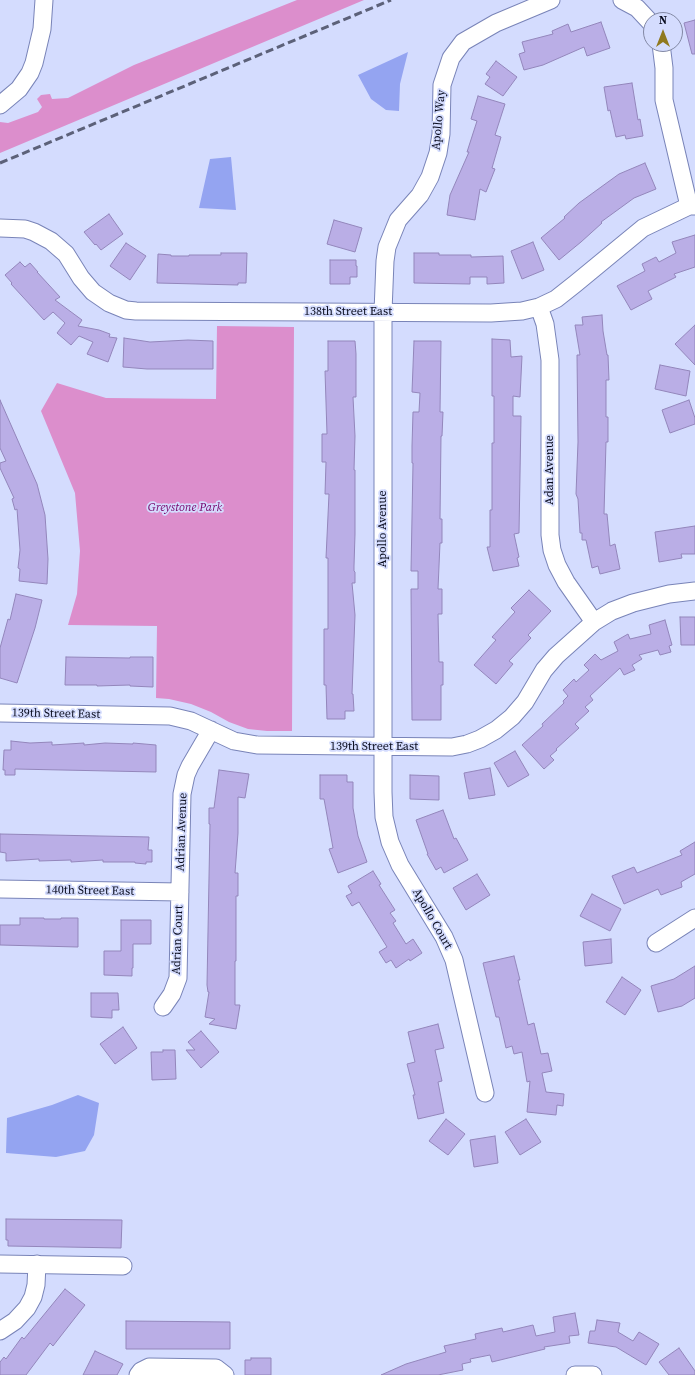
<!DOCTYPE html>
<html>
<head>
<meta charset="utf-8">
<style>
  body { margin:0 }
  #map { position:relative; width:695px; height:1375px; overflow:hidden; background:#d4dcfe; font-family:"Source Serif 4",serif }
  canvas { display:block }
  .north { position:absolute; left:643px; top:12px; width:40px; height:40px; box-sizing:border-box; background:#d4dcfe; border:1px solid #8288a4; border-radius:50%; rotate:0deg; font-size:11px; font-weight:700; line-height:16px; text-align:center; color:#080b1d }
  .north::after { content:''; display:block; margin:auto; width:14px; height:18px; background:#90791f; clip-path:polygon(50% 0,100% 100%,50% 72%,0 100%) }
</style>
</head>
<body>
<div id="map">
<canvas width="695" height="1375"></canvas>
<div class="north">N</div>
</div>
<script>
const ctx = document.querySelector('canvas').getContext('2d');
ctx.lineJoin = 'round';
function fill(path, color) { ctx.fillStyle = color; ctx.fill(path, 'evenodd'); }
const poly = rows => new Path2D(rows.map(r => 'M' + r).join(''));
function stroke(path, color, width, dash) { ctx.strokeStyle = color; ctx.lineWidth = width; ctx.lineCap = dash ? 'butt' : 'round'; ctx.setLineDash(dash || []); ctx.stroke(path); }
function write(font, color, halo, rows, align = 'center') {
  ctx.font = font + ' "Source Serif 4",serif'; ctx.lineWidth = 3.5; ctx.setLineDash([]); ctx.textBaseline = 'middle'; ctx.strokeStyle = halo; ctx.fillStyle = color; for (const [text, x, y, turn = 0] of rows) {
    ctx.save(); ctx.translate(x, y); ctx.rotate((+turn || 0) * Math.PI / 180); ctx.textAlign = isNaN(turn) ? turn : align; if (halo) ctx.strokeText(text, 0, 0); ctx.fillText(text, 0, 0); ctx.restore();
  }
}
const green = poly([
  [297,0,364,0,0,153,0,122,8,123,38,112,42,107,37,99,41,95,50,94,52,99,68,98,134,65],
  [217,326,294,327,292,731,267,731,248,729,229,722,211,712,191,704,169,699,156,698,157,626,68,625,77,594,80,551,75,493,41,411,57,383,106,398,216,399]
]);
const water = poly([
  [408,52,400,84,399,111,386,110,371,99,358,75],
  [231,157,236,210,199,208,210,159],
  [78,1095,99,1103,94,1135,85,1151,56,1157,6,1153,7,1118,52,1105]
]);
const building = poly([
  [695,20,695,54,692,54,684,23,695,20],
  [601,22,610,48,587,56,584,47,543,65,524,70,519,54,525,52,522,42,553,34,552,31,568,24,571,32,601,22],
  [496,61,517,77,503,96,485,84,490,77,486,74,496,61],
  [632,83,638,120,640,119,643,136,626,139,625,135,616,137,610,110,608,111,604,87,632,83],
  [478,96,505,104,495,135,501,137,492,168,495,169,486,192,480,189,475,220,447,215,450,195,469,152,467,152,477,121,471,119,478,96],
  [645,163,656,189,634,198,601,222,602,223,581,242,559,260,541,238,565,218,564,217,579,203,619,174,645,163],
  [109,214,123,234,101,250,96,244,95,245,84,232,109,214],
  [334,220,362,228,355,252,327,244,334,220],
  [695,235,695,267,674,274,676,277,648,291,652,299,631,310,617,286,645,271,642,264,656,257,659,262,676,253,672,242,695,235],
  [533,242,544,270,522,279,511,251,533,242],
  [126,243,146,256,130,280,110,266,126,243],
  [221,253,247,253,246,283,238,283,238,285,157,283,158,254,171,255,171,256,189,256,189,255,221,255,221,253],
  [414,253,439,253,439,255,471,255,471,257,503,256,504,283,487,284,487,277,470,277,470,284,414,283,414,253],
  [330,260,356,260,356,266,357,266,357,277,350,277,350,284,330,284,330,260],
  [20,262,25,267,30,263,38,272,37,272,60,297,55,300,82,320,78,326,99,330,110,334,109,337,117,338,108,362,87,354,93,342,79,336,71,345,57,333,65,323,53,312,44,320,11,284,12,283,5,275,20,262],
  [602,315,603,331,607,355,608,355,609,380,606,380,606,417,608,417,608,442,606,442,604,514,607,514,610,546,615,544,620,569,600,574,598,566,592,568,586,540,582,540,582,533,580,533,578,499,576,494,578,442,577,355,580,355,575,325,583,325,582,317,602,315],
  [695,325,695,365,675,344,695,325],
  [124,338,150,342,188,340,213,341,213,369,147,369,123,367,124,338],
  [492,339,510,340,511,357,522,356,520,397,513,396,513,416,521,416,519,533,514,534,519,557,517,558,519,566,493,571,487,547,490,547,490,510,492,510,492,443,494,443,494,396,492,396,492,339],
  [328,341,355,341,356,354,356,397,353,397,355,436,354,470,355,470,355,534,354,566,354,571,355,572,355,583,352,583,355,615,352,694,353,694,354,711,345,711,345,719,327,719,326,685,324,685,324,629,328,629,328,558,326,558,329,494,325,494,326,462,322,462,322,434,327,434,325,371,328,371,328,341],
  [414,341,441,341,440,412,443,412,442,436,441,436,440,519,442,519,442,543,440,543,438,589,442,589,442,614,438,614,439,662,443,662,443,685,441,685,441,720,412,720,411,589,418,589,418,571,411,571,413,463,412,463,412,446,413,412,419,412,420,393,412,392,414,341],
  [660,365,690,371,686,396,655,389,660,365],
  [0,400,37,484,45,515,48,559,47,584,19,581,20,569,18,568,20,550,17,509,15,510,12,499,14,498,0,468,0,463,6,461,0,448,0,400],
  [689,400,695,418,695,424,670,433,662,410,689,400],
  [695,526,695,554,681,554,682,558,659,562,655,532,695,526],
  [529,590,551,611,528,635,531,638,509,661,513,664,496,684,474,665,496,640,492,637,515,612,511,608,529,590],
  [16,594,42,600,35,628,17,683,0,678,0,648,8,619,10,620,16,594],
  [680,617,695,617,695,645,681,645,680,617],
  [665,620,672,645,669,646,671,652,660,655,658,650,639,655,642,659,632,665,635,670,624,675,620,668,590,696,593,700,585,707,589,711,575,724,579,728,556,749,557,750,550,756,554,760,544,769,522,745,543,726,542,724,564,703,563,701,568,696,563,690,574,679,576,682,589,670,584,665,595,654,601,660,618,651,614,642,628,634,630,639,651,634,649,625,665,620],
  [66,657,130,658,130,657,153,657,153,687,130,686,130,685,97,686,97,685,65,685,66,657],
  [11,741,30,743,52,742,52,745,84,743,84,745,105,743,133,744,133,743,156,745,156,772,15,769,15,775,5,775,5,770,3,770,4,750,11,750,11,741],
  [515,751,529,775,508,787,494,763,515,751],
  [490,768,495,795,469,799,464,773,490,768],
  [219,770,249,774,245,798,238,797,238,833,235,873,238,873,238,896,236,896,236,961,235,961,235,1005,240,1005,236,1029,209,1024,215,1019,205,1017,209,992,208,992,207,985,210,824,209,824,209,808,214,808,219,770],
  [320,775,347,775,347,782,353,782,353,808,358,836,367,862,338,873,329,849,333,848,324,799,320,799,320,775],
  [410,775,439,776,439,800,410,799,410,775],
  [443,810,454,839,456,838,468,860,444,873,441,867,436,870,427,854,428,854,416,820,443,810],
  [0,834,149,837,148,850,152,850,152,862,146,862,146,864,135,863,135,862,103,862,103,860,71,862,71,860,39,861,39,859,6,861,6,853,0,852,0,834],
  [695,842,695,874,681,882,682,887,661,895,658,889,624,904,612,876,634,867,637,873,682,855,680,851,695,842],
  [373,871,381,884,379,885,395,910,390,913,396,921,393,923,406,944,413,939,422,953,410,961,409,959,396,968,391,960,386,963,379,952,387,947,359,902,352,906,346,896,352,893,348,886,373,871],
  [477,874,490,895,466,910,453,888,477,874],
  [592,894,621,909,610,931,580,916,592,894],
  [20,918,44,918,44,919,61,919,61,918,78,918,78,947,0,945,0,925,20,925,20,918],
  [121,920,151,920,151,944,133,944,133,968,132,968,132,976,104,975,104,951,121,951,121,920],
  [611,939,612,963,585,966,583,942,611,939],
  [514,956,520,980,518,980,528,1025,534,1023,541,1054,548,1053,552,1071,542,1073,546,1092,564,1094,563,1106,557,1105,556,1115,527,1112,530,1081,527,1082,522,1052,514,1054,512,1046,506,1048,499,1017,496,1017,483,963,514,956],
  [695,966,695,998,682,1006,658,1012,651,986,674,979,695,966],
  [622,977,641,990,625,1015,606,1002,622,977],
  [91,993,118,993,119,1010,112,1010,112,1018,91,1017,91,993],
  [438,1024,444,1048,435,1050,442,1081,438,1082,444,1113,418,1119,413,1095,415,1095,407,1064,415,1062,408,1032,438,1024],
  [123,1027,137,1048,115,1064,100,1044,123,1027],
  [201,1031,219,1052,201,1068,186,1050,195,1050,188,1042,201,1031],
  [163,1050,175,1050,176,1079,152,1080,151,1052,163,1052,163,1050],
  [446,1119,465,1134,448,1155,429,1141,446,1119],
  [526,1119,541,1142,520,1155,505,1132,526,1119],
  [495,1136,498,1163,474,1167,470,1140,495,1136],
  [6,1219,122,1220,121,1248,8,1246,8,1240,6,1240,6,1219],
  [65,1289,85,1305,53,1346,50,1343,26,1375,0,1375,0,1362,4,1357,6,1359,22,1337,24,1339,65,1289],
  [575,1313,579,1335,569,1336,570,1343,544,1347,545,1349,492,1362,490,1355,470,1359,471,1362,462,1364,463,1370,438,1375,381,1375,406,1364,446,1352,444,1346,476,1339,475,1334,502,1328,503,1332,533,1325,536,1336,555,1332,553,1317,575,1313],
  [597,1320,620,1323,618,1332,633,1341,639,1332,659,1344,646,1365,616,1347,588,1343,590,1331,595,1331,597,1320],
  [126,1321,230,1322,230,1349,126,1349,126,1321],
  [679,1348,695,1371,695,1375,669,1375,659,1362,679,1348],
  [95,1351,123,1364,117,1375,83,1375,95,1351],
  [251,1358,271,1358,271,1375,245,1375,245,1360,251,1360,251,1358]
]);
const minor = poly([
  [622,0,637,8,651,23],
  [661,44,664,68,664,100,689,206],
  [0,105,19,89,30,73,34,63,42,29,44,0],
  [0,228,25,229,34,232,51,241,66,254,81,278,93,292,109,303,126,310,136,311,491,313,522,311,539,307,556,299,575,284,643,228,689,206,695,206],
  [539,307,545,324,550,360,550,535,552,550,557,565,566,582,594,622],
  [0,713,170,716,191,721,234,741,257,745,452,747,467,744,480,739,496,730,512,717,525,702,544,670,556,656,594,622,612,611,633,603,669,594,695,591],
  [0,889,180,892],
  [656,943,695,918],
  [163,1007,172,994,178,978,182,794,186,775,190,766,211,730],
  [485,1093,454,960,444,937,400,865,390,842,384,817,383,792,383,312,385,261,387,247,398,220,420,195,430,177,438,153,441,134,442,85,451,58,463,42,496,23,551,0],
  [0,1264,123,1266],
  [0,1331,15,1321,27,1308,33,1297,36,1285,37,1264],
  [138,1375,141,1371,149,1367,216,1368,225,1375],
  [575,1375,593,1375]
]);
const rail = poly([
  [0,163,391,0]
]);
const streetNames = [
  ["Apollo Way",439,120,-85],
  ["138th Street East",348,312],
  ["Adan Avenue",550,470,-90],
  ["Apollo Avenue",383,529,-90],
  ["139th Street East",56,714,1],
  ["139th Street East",374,747],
  ["Adrian Avenue",182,832,-88],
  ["140th Street East",90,891,1],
  ["Apollo Court",432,919,60],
  ["Adrian Court",178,940,-88]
];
const parkNames = [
  ["Greystone Park",185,508]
];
fill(green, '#dc8ecc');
fill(water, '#94a4f1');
fill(building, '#baaee6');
stroke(building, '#9386bb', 1);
stroke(minor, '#7984b8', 19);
stroke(minor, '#fff', 17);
stroke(rail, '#5c6179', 3, [8, 4]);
write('12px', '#080b1d', '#d4dcfe', streetNames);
write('italic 12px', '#760269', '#d4dcfe', parkNames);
</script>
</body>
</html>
